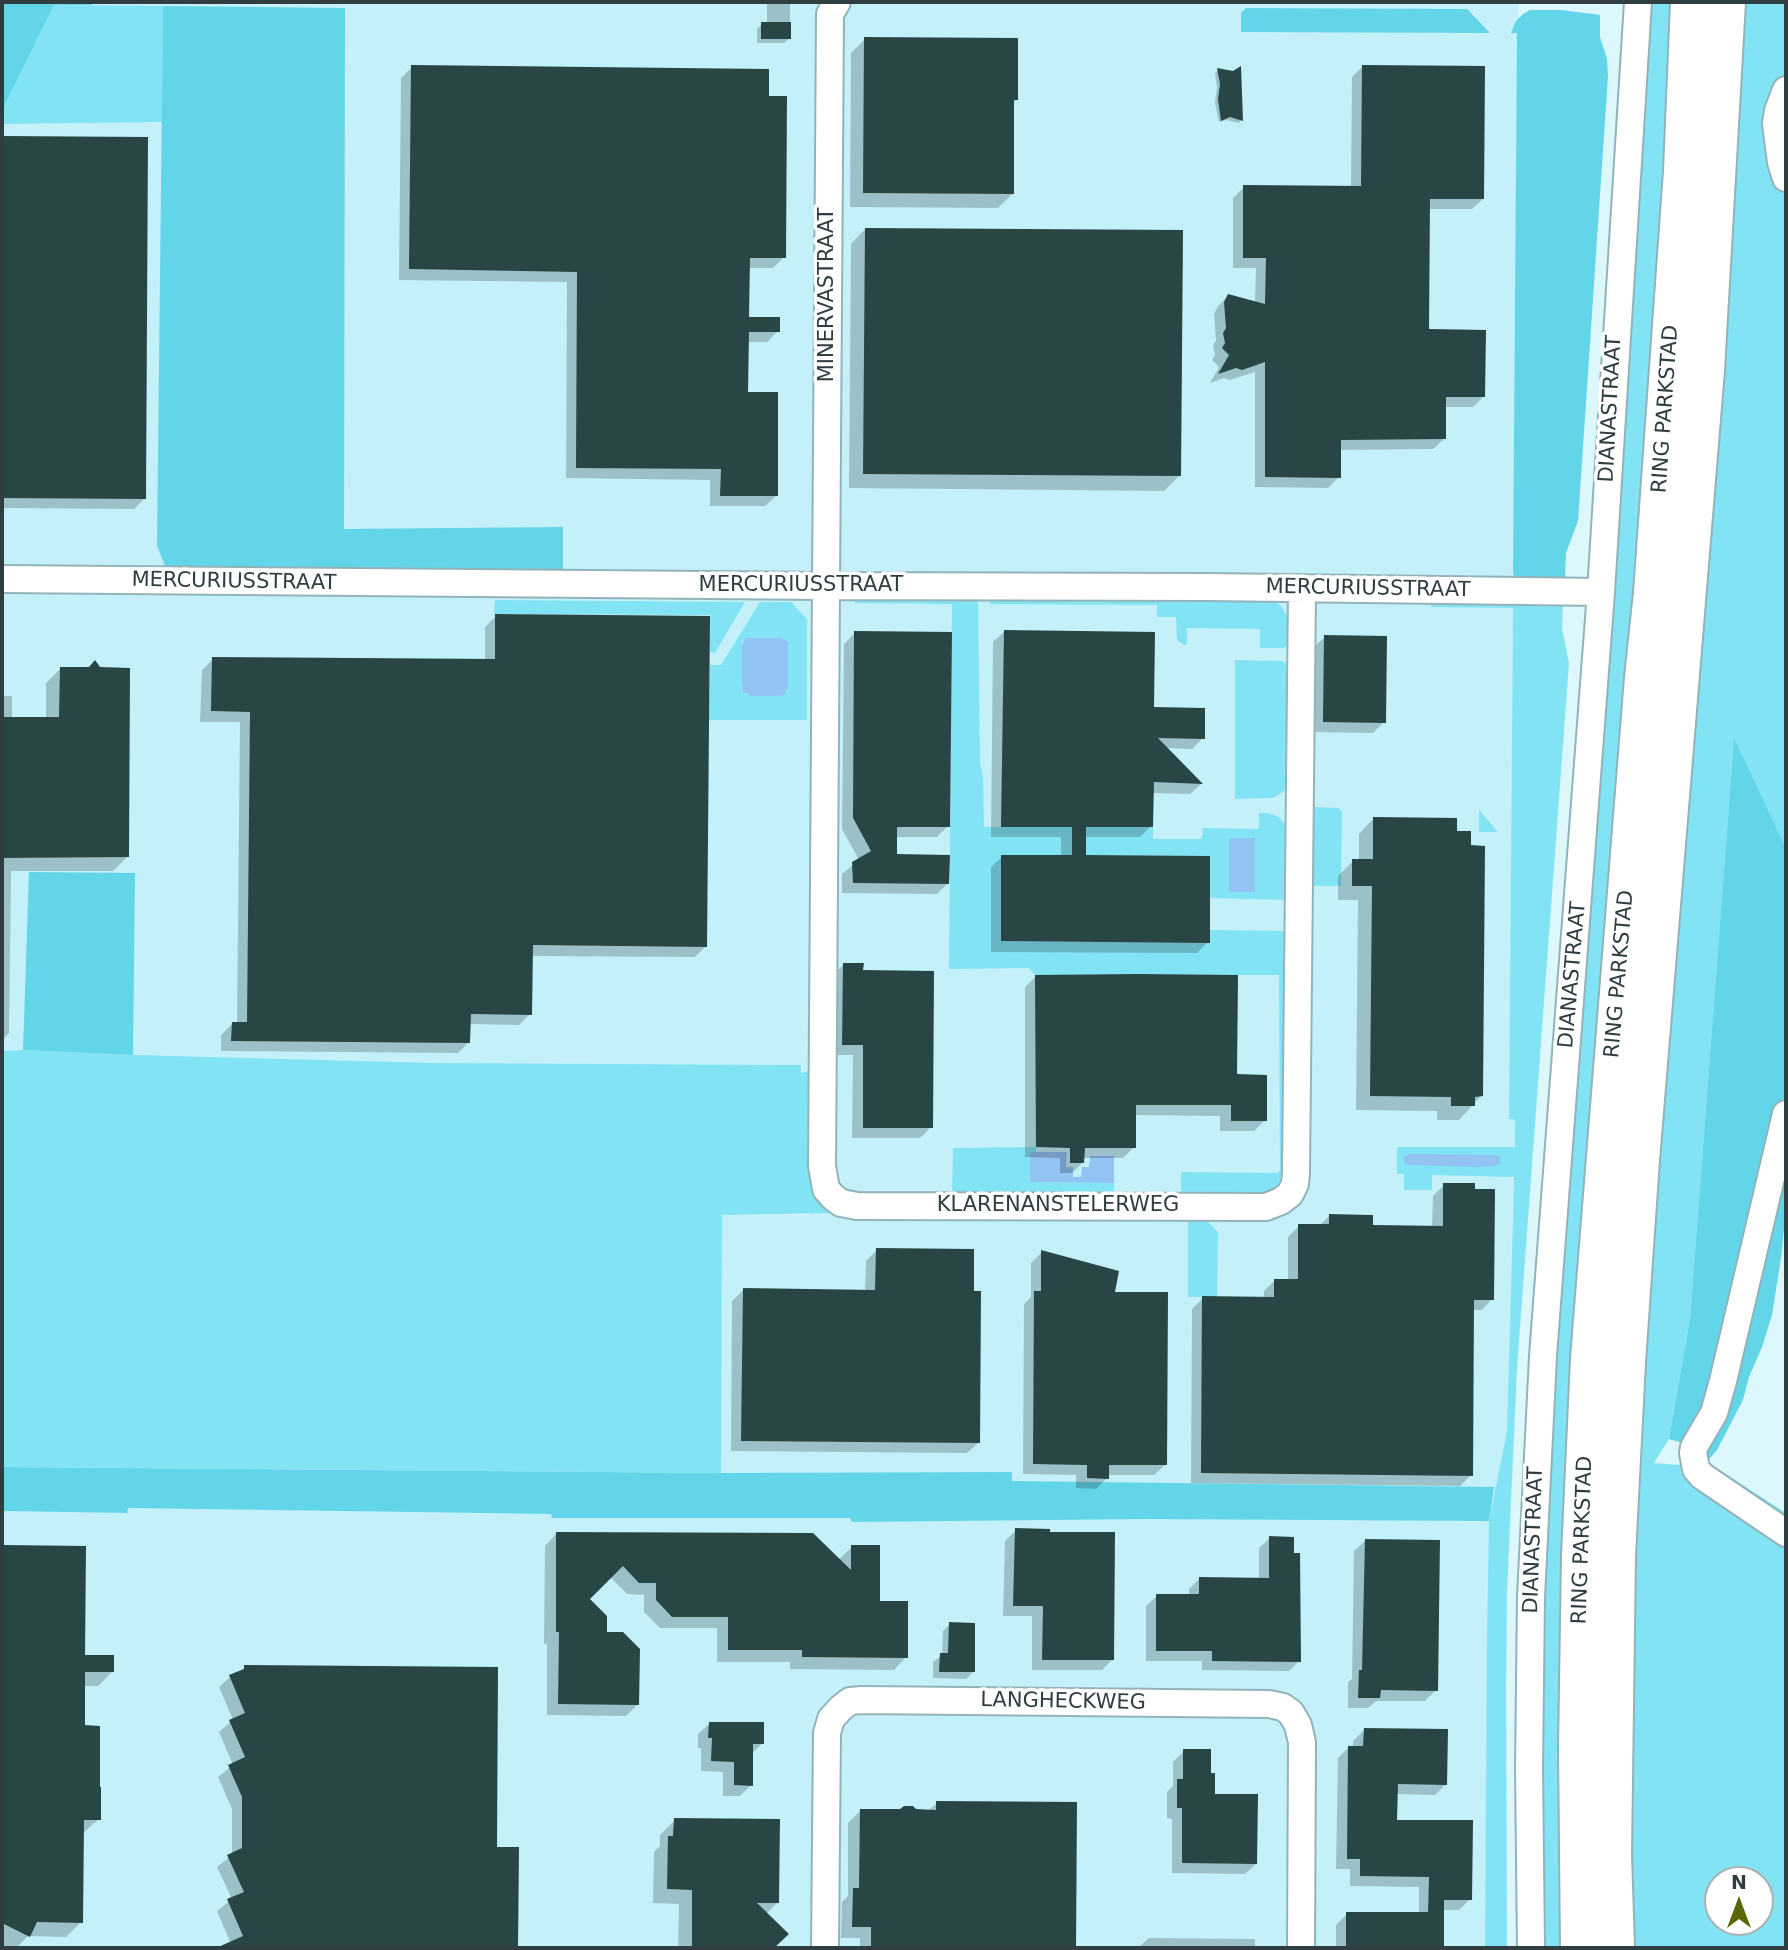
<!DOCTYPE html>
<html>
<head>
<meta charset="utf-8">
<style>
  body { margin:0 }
  #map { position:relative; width:1788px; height:1950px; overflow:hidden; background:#dcf8fd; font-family:"DejaVu Sans",sans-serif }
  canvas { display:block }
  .frame { position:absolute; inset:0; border:4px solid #303e41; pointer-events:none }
  .north { position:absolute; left:1704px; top:1866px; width:70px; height:70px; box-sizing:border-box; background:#fff; border:2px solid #acb2b3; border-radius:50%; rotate:0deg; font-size:19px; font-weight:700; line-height:28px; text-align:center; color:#303e41 }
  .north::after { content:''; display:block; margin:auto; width:24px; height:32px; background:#5b6609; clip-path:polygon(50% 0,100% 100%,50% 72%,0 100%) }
</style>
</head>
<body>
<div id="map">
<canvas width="1788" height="1950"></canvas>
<div class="frame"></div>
<div class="north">N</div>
</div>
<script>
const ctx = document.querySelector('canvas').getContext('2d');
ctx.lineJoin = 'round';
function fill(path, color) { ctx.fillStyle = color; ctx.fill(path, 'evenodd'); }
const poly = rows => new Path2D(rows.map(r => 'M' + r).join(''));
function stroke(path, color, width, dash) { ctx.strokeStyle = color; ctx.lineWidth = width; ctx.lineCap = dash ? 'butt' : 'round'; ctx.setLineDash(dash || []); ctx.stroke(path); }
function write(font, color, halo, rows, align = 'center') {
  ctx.font = font + ' "DejaVu Sans",sans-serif'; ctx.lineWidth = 7; ctx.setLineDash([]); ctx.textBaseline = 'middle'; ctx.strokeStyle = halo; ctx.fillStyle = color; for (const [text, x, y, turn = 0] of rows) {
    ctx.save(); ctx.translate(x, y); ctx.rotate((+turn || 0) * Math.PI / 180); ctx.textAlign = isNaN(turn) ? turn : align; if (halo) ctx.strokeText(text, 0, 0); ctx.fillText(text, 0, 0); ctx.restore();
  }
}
const built = poly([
  [53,2,1518,2,1509,1119,1515,1120,1507,1431,1489,1522,1485,1948,2,1948,2,1511,127,1513,127,1508,552,1514,552,1518,720,1518,722,1214,809,1215,801,1065,2,1061,2,111,41,29]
]);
const green = poly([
  [1646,2,1677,2,1567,1948,1540,1948,1539,1771,1546,1466],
  [1739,2,1786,2,1783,186,1786,194,1786,848,1734,740,1690,1318,1669,1439,1654,1463,1681,1465,1786,1542,1786,1948,1627,1948,1631,1493,1725,344,1730,274,1725,208],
  [1718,1880,1760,1880,1760,1922,1718,1922],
  [54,5,163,6,162,122,2,124,2,111],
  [978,598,980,763,983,777,984,827,1072,827,1072,855,1001,855,1001,941,1209,943,1210,930,1286,931,1284,1177,1280,1186,1268,1195,1182,1196,1181,1193,1181,1172,1277,1173,1280,1171,1279,975,1035,975,1029,968,949,969,952,604,855,603,853,599],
  [991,599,1271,600,1280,605,1288,617,1289,642,1284,648,1260,648,1260,629,1187,628,1187,645,1184,645,1177,640,1176,617,1157,617,1157,605,989,604],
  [495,600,745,602,715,653,710,652,710,615,494,614],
  [1436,601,1548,602,1563,605,1562,628,1569,663,1517,1368,1507,1592,1506,1687,1507,1948,1485,1948,1487,1638,1489,1521,1507,1431,1514,1177,1432,1175,1432,1190,1404,1190,1404,1174,1397,1174,1397,1147,1515,1147,1515,1120,1509,1119,1513,608,1430,607],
  [1497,1155,1499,1165,1496,1166,1407,1165],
  [760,602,791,602,807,619,807,720,709,720,710,665,721,665],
  [749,638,782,638,788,645,787,691,747,695,743,692,742,683,742,642],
  [1235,660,1282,661,1288,665,1287,786,1283,792,1273,798,1235,799],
  [1311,807,1338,808,1342,811,1341,886,1310,886],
  [1479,810,1498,832,1479,832],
  [1259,813,1268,813,1279,817,1287,827,1287,900,1210,898,1210,856,1086,855,1086,827,1153,827,1153,839,1202,839,1203,828,1259,829],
  [23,1050,133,1055,434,1063,801,1065,801,1073,809,1071,841,1213,722,1215,721,1473,2,1467,2,1051],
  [1036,1147,1036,1152,1030,1152,1030,1182,1114,1183,1114,1196,952,1195,953,1148],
  [1188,1219,1205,1219,1218,1232,1217,1297,1188,1297],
  [1721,1471,1786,1513,1786,1526,1709,1473]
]);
const forest = poly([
  [2,2,91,2,92,5,54,5,2,111],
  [163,6,345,8,344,529,563,527,563,571,166,568,157,546],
  [1246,8,1467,9,1490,33,1241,32,1241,13],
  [1530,10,1561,10,1600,15,1600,37,1607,59,1608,76,1578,521,1566,553,1565,578,1518,580,1514,579,1513,572,1517,33,1511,33,1516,21,1523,14],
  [1734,738,1786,848,1786,1089,1708,1412,1686,1444,1669,1439,1690,1318],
  [29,872,135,873,133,1055,23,1050],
  [1786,1132,1786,1209,1781,1258,1772,1315,1762,1347,1749,1377,1743,1400,1717,1450,1704,1465,1702,1449],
  [2,1467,721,1473,1012,1472,1012,1481,1494,1487,1489,1521,1145,1519,852,1522,850,1518,552,1518,551,1514,128,1508,127,1513,2,1511]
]);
const water = poly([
  [745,638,782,638,788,642,788,687,784,694,781,696,751,696,743,692,742,683,742,645],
  [1229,838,1255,838,1255,892,1229,892],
  [1030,1152,1067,1152,1066,1167,1073,1167,1073,1177,1081,1177,1082,1167,1089,1167,1090,1156,1114,1156,1114,1183,1030,1182],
  [1411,1154,1497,1155,1500,1156,1500,1163,1497,1166,1476,1167,1407,1165,1404,1162,1404,1156]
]);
const shadow = poly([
  [767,2,790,2,790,38,784,43,757,43,757,29,762,24,767,24],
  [865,39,1016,100,1013,103,1012,194,998,208,850,207,851,53],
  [1363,66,1483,199,1472,209,1429,209,1428,331,1483,397,1473,407,1444,407,1444,439,1433,449,1339,450,1339,477,1328,488,1255,487,1255,372,1230,380,1224,378,1210,383,1219,367,1212,360,1215,355,1213,345,1216,341,1214,314,1218,306,1229,295,1255,303,1256,268,1233,268,1233,198,1244,187,1351,188,1352,77],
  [412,67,767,97,784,257,773,268,748,268,747,319,778,331,767,342,747,342,747,394,776,496,765,506,710,506,710,480,566,478,567,282,399,280,401,78],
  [1218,70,1241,120,1239,123,1226,120,1219,122,1215,103,1217,87,1215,73],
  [2,138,147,139,145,498,134,509,2,508],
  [865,229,1179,476,1164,491,849,488,851,244],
  [496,616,706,946,695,957,531,956,530,1014,519,1025,469,1024,469,1042,458,1053,221,1051,221,1035,232,1024,237,1024,240,722,200,722,202,670,213,659,485,660,485,627],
  [1004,632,1152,709,1203,738,1192,749,1166,748,1201,784,1190,794,1152,793,1151,826,1140,837,1084,837,1085,857,1208,942,1197,953,991,952,991,867,1002,857,1061,857,1061,837,991,837,993,642],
  [855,633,948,826,937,837,895,837,895,856,948,883,937,894,842,893,842,874,859,860,842,829,844,644],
  [1325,637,1384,722,1373,733,1313,732,1314,647],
  [60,669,127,857,113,871,11,871,9,1033,2,1040,2,696,12,696,12,718,46,719,46,683],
  [1373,819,1481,1096,1459,1120,1437,1120,1437,1111,1356,1110,1358,900,1338,900,1338,876,1353,861,1359,861,1359,834],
  [843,965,862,972,931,1127,920,1138,852,1138,853,1055,832,1055,832,976],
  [1036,976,1235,1076,1265,1120,1254,1131,1220,1131,1220,1116,1134,1115,1134,1147,1123,1158,1083,1158,1083,1162,1072,1173,1060,1173,1060,1158,1025,1157,1025,987],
  [1444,1185,1492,1299,1482,1310,1472,1310,1471,1475,1460,1486,1191,1483,1192,1309,1203,1298,1264,1299,1264,1291,1275,1280,1288,1280,1288,1237,1299,1226,1319,1226,1329,1216,1372,1227,1432,1227,1433,1196],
  [877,1250,978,1443,967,1453,731,1451,732,1301,743,1290,865,1292,866,1261],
  [1042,1252,1113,1293,1165,1465,1154,1475,1107,1475,1107,1478,1096,1489,1076,1488,1076,1475,1023,1474,1024,1304,1031,1297,1031,1263],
  [1016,1530,1113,1659,1102,1670,1032,1670,1032,1616,1003,1616,1005,1541],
  [557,1533,838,1560,852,1547,906,1657,894,1670,790,1669,790,1662,717,1662,717,1628,660,1628,644,1612,644,1595,627,1594,610,1577,588,1599,638,1704,626,1716,547,1715,547,1644,544,1644,545,1546],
  [1270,1538,1299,1661,1289,1671,1202,1670,1202,1661,1146,1661,1146,1606,1157,1596,1189,1596,1189,1589,1199,1579,1259,1579,1259,1548],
  [1365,1541,1436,1690,1425,1701,1376,1701,1368,1708,1348,1708,1348,1682,1352,1679,1354,1551],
  [2,1547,84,1547,84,1657,112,1672,98,1686,83,1686,83,1727,99,1819,82,1834,81,1922,66,1937,28,1936,16,1948,10,1948,2,1945],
  [950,1624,973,1672,966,1679,933,1678,933,1662,942,1655,943,1631],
  [245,1667,495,1849,517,1849,516,1948,224,1948,231,1944,217,1911,232,1899,217,1867,232,1855,232,1809,218,1777,233,1765,219,1732,233,1720,219,1687,230,1677,238,1673],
  [709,1724,762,1744,751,1754,751,1785,740,1796,723,1796,723,1772,701,1771,701,1748,698,1748,698,1734],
  [1364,1730,1446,1784,1435,1795,1396,1794,1395,1821,1470,1899,1459,1910,1443,1910,1442,1948,1336,1948,1336,1925,1347,1914,1419,1914,1419,1887,1350,1886,1350,1869,1336,1869,1338,1758,1349,1747,1353,1747,1353,1741],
  [1184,1751,1209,1775,1213,1796,1256,1864,1245,1874,1172,1873,1172,1819,1167,1818,1167,1792,1173,1786,1173,1762],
  [937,1803,1076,1804,1074,1948,860,1948,860,1938,841,1938,842,1902,848,1896,848,1823,860,1811,928,1811],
  [675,1820,778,1902,766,1914,777,1948,678,1948,679,1904,653,1903,654,1852,660,1846,660,1835],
  [1149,1938,1255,1939,1255,1948,1138,1948]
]);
const building = poly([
  [761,22,791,22,791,39,761,39],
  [864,37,1018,38,1018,100,1014,100,1014,194,863,193],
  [411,65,769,69,769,96,787,96,786,258,750,258,749,317,780,317,780,332,749,332,748,392,778,392,778,496,720,496,721,469,576,468,577,272,409,269],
  [1362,65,1485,66,1484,199,1430,199,1429,329,1486,330,1485,397,1446,397,1446,439,1341,440,1341,478,1265,477,1265,362,1242,370,1236,368,1218,374,1229,355,1222,348,1225,343,1223,333,1226,328,1224,302,1228,294,1265,304,1266,258,1243,258,1243,185,1361,186],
  [1241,66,1243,121,1230,117,1221,121,1218,99,1220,84,1217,68,1233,71],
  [2,136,148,137,146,499,2,498],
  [865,228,1183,230,1181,476,863,474],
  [495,614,710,616,707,947,533,945,532,1015,471,1014,470,1043,231,1041,232,1022,247,1022,250,712,211,711,212,657,495,659],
  [1004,630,1155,632,1154,707,1205,708,1205,739,1158,738,1203,784,1154,782,1153,827,1086,827,1086,855,1210,856,1210,943,1001,941,1001,855,1072,855,1072,827,1001,827],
  [854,631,952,632,950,827,897,827,897,854,950,855,949,884,853,883,852,862,871,851,853,818],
  [1324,635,1387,636,1386,723,1323,722],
  [95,660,100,667,130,668,129,857,2,858,2,717,59,717,60,667,89,667],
  [1373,817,1457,818,1457,831,1471,831,1471,845,1485,846,1483,1096,1475,1097,1475,1106,1451,1106,1451,1097,1370,1096,1372,886,1352,886,1352,859,1373,859],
  [843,963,864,963,863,970,934,971,933,1128,863,1128,863,1045,842,1045],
  [1138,974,1238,975,1237,1074,1267,1075,1267,1121,1231,1121,1231,1105,1136,1105,1136,1148,1085,1148,1084,1163,1070,1163,1070,1148,1036,1147,1035,975],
  [1443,1183,1475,1183,1475,1189,1495,1189,1494,1300,1474,1300,1473,1476,1201,1473,1202,1296,1274,1297,1274,1279,1298,1279,1298,1224,1329,1224,1329,1214,1373,1215,1373,1225,1443,1226],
  [876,1248,974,1249,974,1291,981,1291,980,1443,741,1441,743,1288,875,1290],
  [1041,1250,1119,1271,1115,1292,1168,1292,1167,1465,1109,1465,1109,1479,1087,1478,1087,1465,1033,1464,1034,1291,1041,1291],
  [1015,1528,1050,1529,1050,1532,1115,1532,1114,1660,1042,1660,1043,1606,1013,1606],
  [556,1532,813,1533,851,1570,851,1545,880,1545,880,1601,908,1601,908,1658,802,1657,802,1650,728,1650,728,1617,672,1617,656,1600,656,1583,639,1583,623,1566,590,1599,607,1616,607,1632,623,1632,640,1649,639,1705,558,1704,559,1632,556,1632],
  [1269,1536,1294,1537,1294,1553,1300,1553,1301,1662,1212,1661,1212,1651,1156,1651,1156,1594,1199,1594,1199,1577,1269,1578],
  [1365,1539,1440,1540,1438,1691,1381,1690,1380,1698,1358,1698,1359,1670,1362,1670],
  [2,1545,86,1546,85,1655,114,1655,114,1672,85,1672,85,1725,100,1726,100,1787,101,1787,101,1820,84,1820,83,1923,37,1922,30,1937,2,1923],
  [949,1622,975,1623,975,1672,939,1672,940,1653,948,1653],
  [244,1665,498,1667,497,1847,519,1847,518,1948,216,1948,243,1936,227,1899,244,1892,227,1855,242,1848,242,1797,228,1765,245,1757,229,1720,245,1713,229,1675,244,1669],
  [709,1722,764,1722,764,1744,753,1744,753,1786,734,1785,734,1762,711,1761,712,1738,708,1738],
  [1364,1728,1448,1729,1447,1785,1398,1784,1397,1820,1473,1820,1472,1900,1444,1900,1444,1948,1346,1948,1346,1912,1428,1912,1429,1877,1360,1876,1360,1859,1347,1859,1348,1746,1363,1746],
  [1183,1749,1211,1749,1211,1773,1215,1773,1215,1794,1258,1794,1257,1864,1182,1863,1182,1808,1177,1808,1177,1779,1183,1779],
  [936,1801,1077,1802,1076,1948,871,1948,871,1927,852,1927,853,1888,859,1888,860,1809,900,1809,904,1806,913,1806,916,1809,936,1810],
  [674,1818,780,1819,779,1903,757,1903,789,1934,774,1948,692,1948,692,1890,667,1889,668,1836,673,1836]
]);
const minor = poly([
  [837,2,830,14,822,1166,826,1189,833,1197,841,1203,857,1206,1266,1207,1281,1201,1290,1194,1295,1184,1296,1173,1302,589],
  [1786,90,1778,111,1776,123,1781,162,1786,178],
  [2,579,826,586,1206,587,1601,592],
  [1786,1114,1723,1381,1714,1413,1694,1447,1693,1453,1696,1469,1702,1476,1786,1533],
  [825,1948,827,1733,831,1719,841,1708,850,1701,862,1700,1269,1704,1283,1707,1291,1713,1298,1725,1302,1742,1301,1948],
  [1531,1948,1529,1768,1531,1597,1543,1356,1601,592,1638,2]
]);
const highway = poly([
  [1580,1948,1578,1749,1581,1556,1590,1359,1644,678,1653,593,1683,171,1690,2],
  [1615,1948,1612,1855,1616,1555,1626,1362,1640,1160,1705,370,1726,2]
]);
const streetNames = [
  ["MINERVASTRAAT",828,295,-90],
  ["DIANASTRAAT",1611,409,-87],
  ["RING PARKSTAD",1666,409,-86],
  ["MERCURIUSSTRAAT",234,582,1],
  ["MERCURIUSSTRAAT",801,586],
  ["MERCURIUSSTRAAT",1368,589,1],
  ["RING PARKSTAD",1620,974,-85],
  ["DIANASTRAAT",1573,975,-85],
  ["KLARENANSTELERWEG",1058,1206],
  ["DIANASTRAAT",1534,1540,-88],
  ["RING PARKSTAD",1583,1540,-88],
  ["LANGHECKWEG",1063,1702,1]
];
fill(built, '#c4f1f9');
fill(green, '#82e3f5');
fill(forest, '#62d5e9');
fill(water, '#92c3f3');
fill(shadow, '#0003');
fill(building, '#274645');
stroke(minor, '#92b3ba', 30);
stroke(highway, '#92b3ba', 42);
stroke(minor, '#fff', 26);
stroke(highway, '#fff', 38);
write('21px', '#303e41', '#fff', streetNames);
</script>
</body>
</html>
